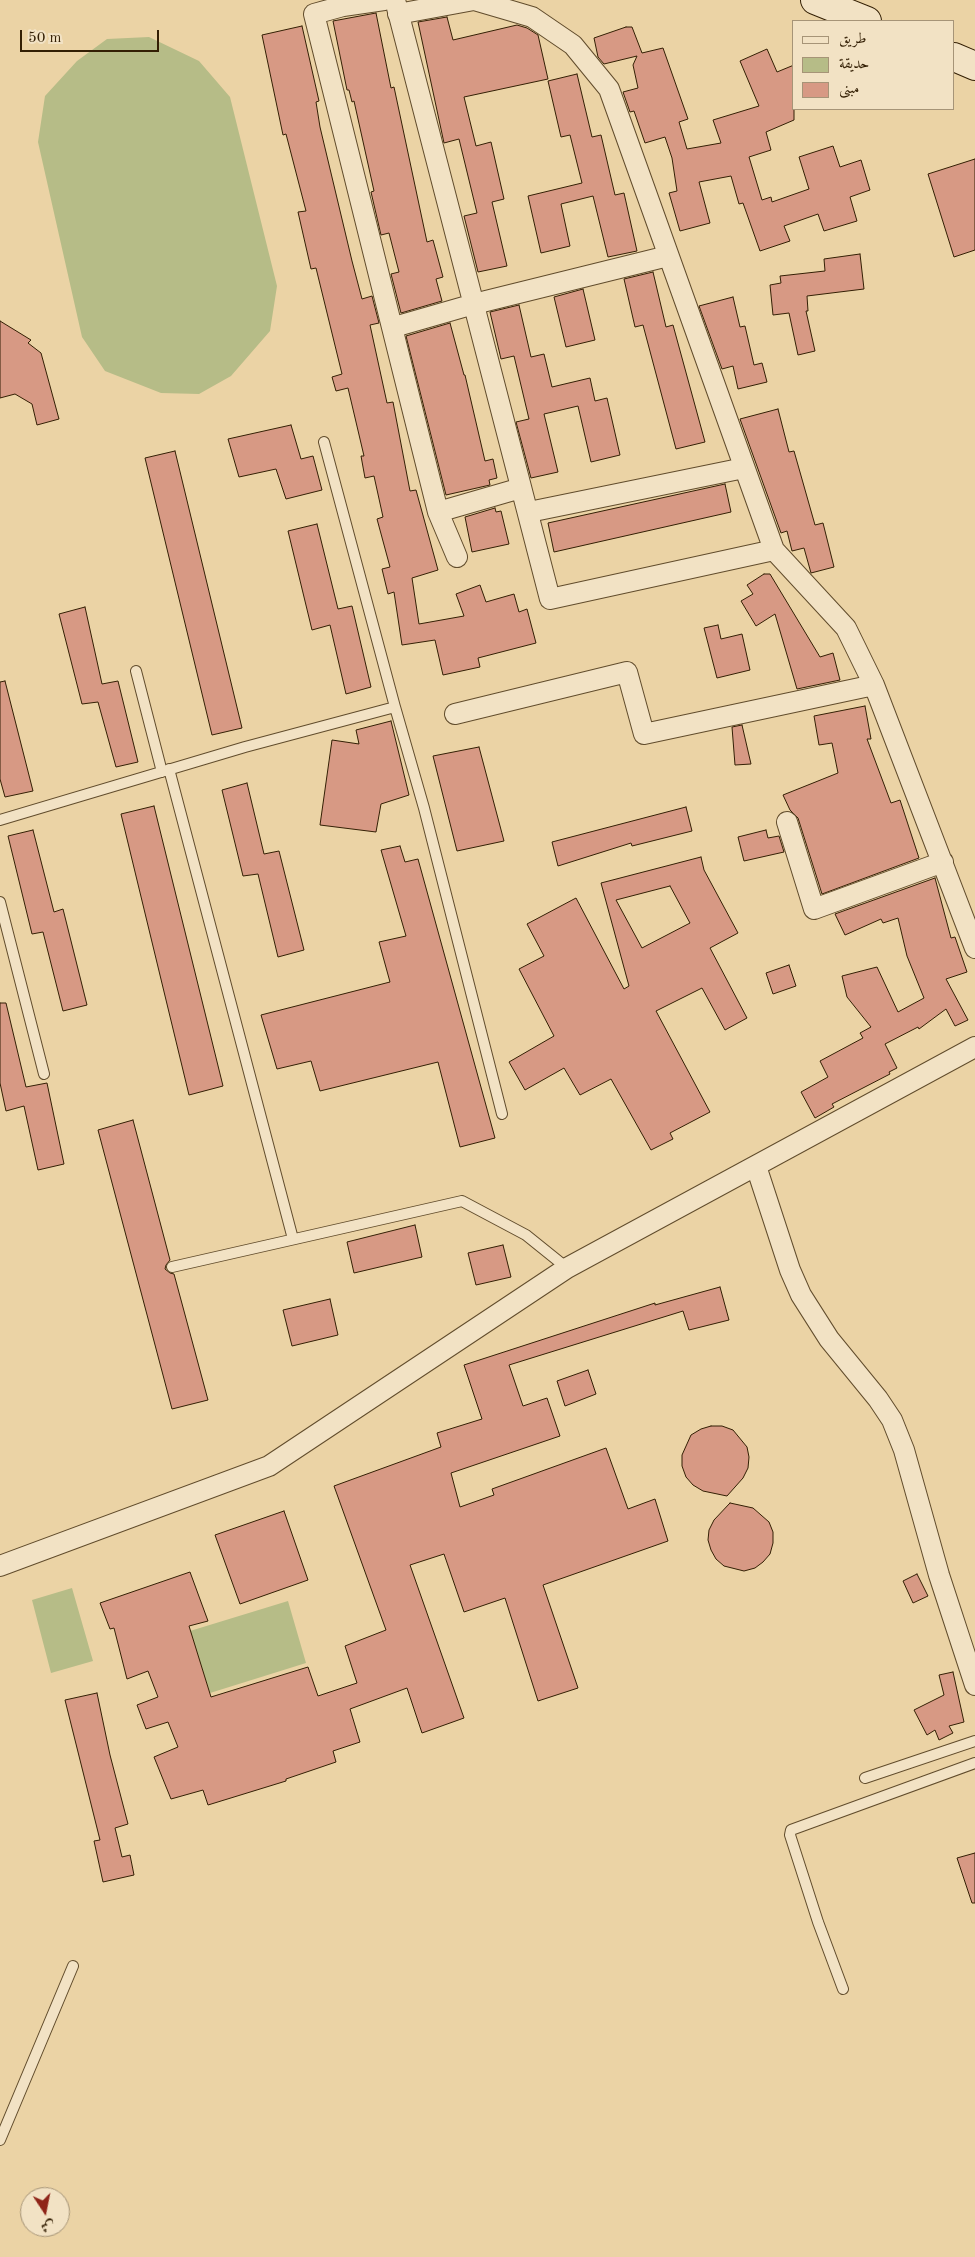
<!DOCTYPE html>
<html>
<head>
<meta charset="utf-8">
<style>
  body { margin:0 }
  #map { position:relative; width:975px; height:2257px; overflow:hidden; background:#ebd3a5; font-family:"Old Standard TT",Amiri,serif }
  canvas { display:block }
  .legend { position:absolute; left:792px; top:20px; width:162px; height:90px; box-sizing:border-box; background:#f2e2c4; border:1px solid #a69477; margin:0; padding:6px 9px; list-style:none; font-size:15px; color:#331f04 }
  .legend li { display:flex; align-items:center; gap:10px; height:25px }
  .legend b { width:25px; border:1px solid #a69477 }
  .north { position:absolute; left:20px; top:2187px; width:50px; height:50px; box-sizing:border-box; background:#f2e2c4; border:1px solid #a69477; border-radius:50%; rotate:169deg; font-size:14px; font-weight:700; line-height:20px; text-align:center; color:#331f04 }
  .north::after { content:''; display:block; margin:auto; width:18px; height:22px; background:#8f2418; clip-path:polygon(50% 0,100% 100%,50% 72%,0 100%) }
  .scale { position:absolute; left:20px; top:30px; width:139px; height:22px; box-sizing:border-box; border:2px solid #331f04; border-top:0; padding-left:6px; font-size:15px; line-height:18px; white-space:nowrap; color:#331f04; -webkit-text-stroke:4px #f2e2c4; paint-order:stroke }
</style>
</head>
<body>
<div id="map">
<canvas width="975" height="2257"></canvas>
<ul class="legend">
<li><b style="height:6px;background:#f2e2c4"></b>طريق</li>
<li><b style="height:14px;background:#b6bc87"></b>حديقة</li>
<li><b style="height:14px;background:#d79984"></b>مبنى</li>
</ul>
<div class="north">ش</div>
<div class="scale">50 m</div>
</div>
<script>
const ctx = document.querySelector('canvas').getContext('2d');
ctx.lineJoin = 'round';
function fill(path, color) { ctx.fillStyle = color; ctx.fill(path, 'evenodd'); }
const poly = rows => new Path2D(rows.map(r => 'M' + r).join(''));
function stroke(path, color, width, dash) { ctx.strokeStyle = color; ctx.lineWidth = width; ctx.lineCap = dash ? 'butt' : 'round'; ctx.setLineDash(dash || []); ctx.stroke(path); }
const green = poly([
  [149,37,199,61,230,97,277,286,270,331,231,376,199,394,161,393,105,371,82,337,38,142,45,96,77,61,107,39],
  [72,1588,93,1661,51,1673,32,1600],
  [288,1601,306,1663,210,1693,190,1631]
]);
const building = poly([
  [376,13,391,88,394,87,427,242,433,240,443,277,436,279,442,301,401,313,391,274,399,272,389,233,381,235,371,192,374,191,354,101,352,102,349,90,347,90,333,21,376,13],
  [447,17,453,40,517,25,527,28,538,35,548,79,464,97,476,146,491,142,504,199,492,202,507,266,478,272,464,216,477,213,459,139,444,143,418,22,447,17],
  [302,26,319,101,316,102,320,127,352,261,362,299,372,296,379,323,370,325,387,403,393,402,410,491,416,490,438,570,412,578,419,624,464,616,456,594,480,585,486,602,514,594,519,612,527,609,536,643,478,658,480,667,443,675,435,640,402,645,394,592,388,594,382,569,390,567,377,519,383,517,374,476,365,478,361,456,364,456,348,388,336,391,332,377,342,374,316,268,311,269,298,212,306,211,286,134,283,135,262,35,302,26],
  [626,27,632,27,642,53,663,48,688,119,679,122,687,149,721,143,713,120,759,106,740,61,767,49,777,72,794,65,794,120,766,132,771,150,749,157,762,200,771,197,772,202,809,189,799,157,833,146,840,167,861,160,870,190,850,197,857,221,824,231,818,214,784,226,790,241,760,251,743,203,739,204,731,176,699,182,710,223,680,231,669,193,677,191,672,158,665,137,645,143,634,111,630,112,623,92,638,88,633,65,637,56,604,64,598,57,594,38,626,27],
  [577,74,592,137,601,135,615,195,624,193,637,251,608,257,593,196,561,204,570,246,541,253,528,196,582,183,570,135,561,137,548,81,577,74],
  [975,159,975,250,954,257,928,174,975,159],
  [860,254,864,289,807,296,808,311,806,311,815,351,798,355,789,313,773,315,770,285,781,283,780,276,825,271,824,259,860,254],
  [653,272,666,327,673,325,705,442,676,449,643,325,635,327,624,279,653,272],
  [583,289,595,340,566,347,554,297,583,289],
  [733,297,740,327,745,326,754,365,762,363,767,382,738,389,733,366,722,369,699,306,733,297],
  [519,305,531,357,544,354,552,387,590,378,595,401,607,398,620,455,591,462,578,406,544,414,558,472,531,478,516,422,529,419,514,356,501,359,490,312,519,305],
  [0,321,31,340,28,343,41,353,59,419,37,425,32,404,15,394,0,398,0,321],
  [450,323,464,375,465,375,485,461,493,459,497,478,489,480,490,485,446,495,406,336,450,323],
  [778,409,789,452,794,451,815,525,823,523,834,567,811,573,804,548,792,551,787,531,781,533,740,419,778,409],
  [291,425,301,459,313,456,322,490,286,499,276,469,239,477,228,439,291,425],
  [175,451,242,728,212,735,145,458,175,451],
  [725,484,731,512,554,552,548,523,725,484],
  [495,508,496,512,501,511,509,544,472,552,465,517,495,508],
  [317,524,338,609,352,606,371,687,346,694,330,625,312,630,288,531,317,524],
  [764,574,770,574,820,657,833,653,840,680,797,689,775,614,756,626,741,601,753,594,747,585,764,574],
  [85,607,102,684,118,681,138,762,116,767,98,702,82,704,59,614,85,607],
  [718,625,721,639,742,634,750,670,717,678,704,628,718,625],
  [5,681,33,791,5,797,0,779,0,682,5,681],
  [865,706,871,739,867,739,891,803,900,800,919,858,822,894,798,818,790,810,783,795,838,773,832,743,819,745,814,716,865,706],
  [391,721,409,795,381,804,376,832,320,825,332,740,359,744,356,730,391,721],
  [742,725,751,764,735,765,732,727,742,725],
  [479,747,504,841,457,851,433,756,479,747],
  [247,783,264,854,279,851,304,950,278,957,258,874,243,876,222,790,247,783],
  [154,806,223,1086,189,1095,121,814,154,806],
  [686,807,692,831,632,846,631,843,558,866,552,842,686,807],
  [33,830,54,912,63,909,87,1005,63,1011,43,932,32,934,8,836,33,830],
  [766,830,768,838,779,836,784,852,744,861,738,837,766,830],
  [400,846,405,862,418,859,495,1138,460,1147,438,1062,320,1091,311,1061,277,1069,261,1015,390,982,379,942,406,936,381,850,400,846],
  [701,857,704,870,738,933,710,948,747,1018,725,1030,702,988,656,1011,710,1112,670,1133,673,1139,651,1150,611,1079,580,1095,564,1068,525,1090,509,1062,554,1036,519,969,544,956,527,924,576,898,624,989,629,986,601,883,701,857],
  [670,886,690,923,642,948,616,900,670,886],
  [935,878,951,938,955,937,967,972,946,979,968,1020,955,1026,946,1009,919,1029,918,1027,885,1044,897,1068,889,1072,890,1074,832,1104,834,1107,815,1118,801,1092,828,1077,820,1061,863,1038,860,1033,871,1027,847,997,842,976,877,967,898,1012,924,998,907,956,898,918,883,923,881,919,845,935,835,914,935,878],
  [789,965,796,986,773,994,766,973,789,965],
  [0,1003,6,1003,26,1087,47,1083,64,1164,38,1170,24,1106,6,1111,0,1083,0,1003],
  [133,1120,170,1260,166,1265,165,1269,170,1273,174,1274,208,1400,172,1409,98,1130,133,1120],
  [415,1225,422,1257,354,1273,347,1242,415,1225],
  [503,1245,511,1277,476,1285,468,1253,503,1245],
  [720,1287,729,1320,689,1330,683,1311,509,1365,523,1406,547,1398,560,1436,451,1473,460,1507,494,1495,492,1489,606,1448,628,1509,655,1499,668,1541,543,1585,578,1688,538,1701,505,1598,464,1612,444,1554,410,1565,464,1718,422,1733,407,1688,350,1709,360,1742,333,1751,336,1762,286,1779,286,1781,208,1805,203,1790,171,1799,154,1757,178,1747,168,1722,146,1729,137,1705,158,1697,148,1671,127,1679,114,1628,110,1629,100,1603,190,1572,208,1621,189,1626,211,1697,308,1667,318,1696,357,1683,345,1646,386,1630,334,1486,441,1447,437,1433,482,1419,464,1365,655,1303,655,1305,720,1287],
  [330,1299,338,1335,292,1346,283,1310,330,1299],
  [588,1370,596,1394,565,1406,557,1381,588,1370],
  [711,1426,722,1426,733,1430,747,1447,749,1457,748,1468,743,1478,727,1496,703,1491,693,1485,686,1477,682,1466,682,1455,691,1435,701,1429,711,1426],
  [730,1503,753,1508,769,1522,773,1532,773,1543,770,1554,763,1562,755,1568,744,1571,724,1566,716,1559,711,1550,708,1540,709,1530,714,1520,730,1503],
  [284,1511,308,1580,240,1604,215,1535,284,1511],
  [917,1574,928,1596,913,1603,903,1581,917,1574],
  [953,1672,964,1722,949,1726,953,1733,939,1740,935,1730,927,1735,914,1710,944,1695,939,1675,953,1672],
  [97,1693,110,1755,128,1824,115,1828,122,1857,130,1855,134,1875,103,1882,94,1841,100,1840,65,1700,97,1693],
  [975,1853,975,1903,972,1903,957,1858,975,1853]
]);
const service = poly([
  [324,442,395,707],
  [136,671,162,772],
  [169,769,293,1239],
  [0,820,245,747,395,707,424,808,502,1114],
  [0,902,44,1074],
  [172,1267,462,1201,526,1235,567,1268],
  [865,1778,975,1741],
  [843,1989,818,1922,790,1835,791,1830,975,1763],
  [0,2140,73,1966]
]);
const minor = poly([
  [384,0,343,6,314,14,438,512,457,557],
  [395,0,550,599,774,550],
  [398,14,474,0,532,17,573,45,609,89,774,550,846,628,874,685,975,948],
  [394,327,474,304,668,256],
  [438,512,521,488],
  [529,512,744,468],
  [455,714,627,672,644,734,874,685],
  [787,822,814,909,943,862],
  [756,1166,790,1270,801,1295,829,1339,878,1399,892,1420,904,1450,939,1575,975,1685],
  [0,1566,269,1466,567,1268,975,1047]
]);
const secondary = poly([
  [815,0,867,21],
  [954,57,975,66]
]);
fill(green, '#b6bc87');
fill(building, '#d79984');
stroke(building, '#331f04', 1);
stroke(service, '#614c2c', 12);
stroke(minor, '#614c2c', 22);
stroke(secondary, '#331f04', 30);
stroke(service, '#f2e2c4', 10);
stroke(minor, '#f2e2c4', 20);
stroke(secondary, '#f2e2c4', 28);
</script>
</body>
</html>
